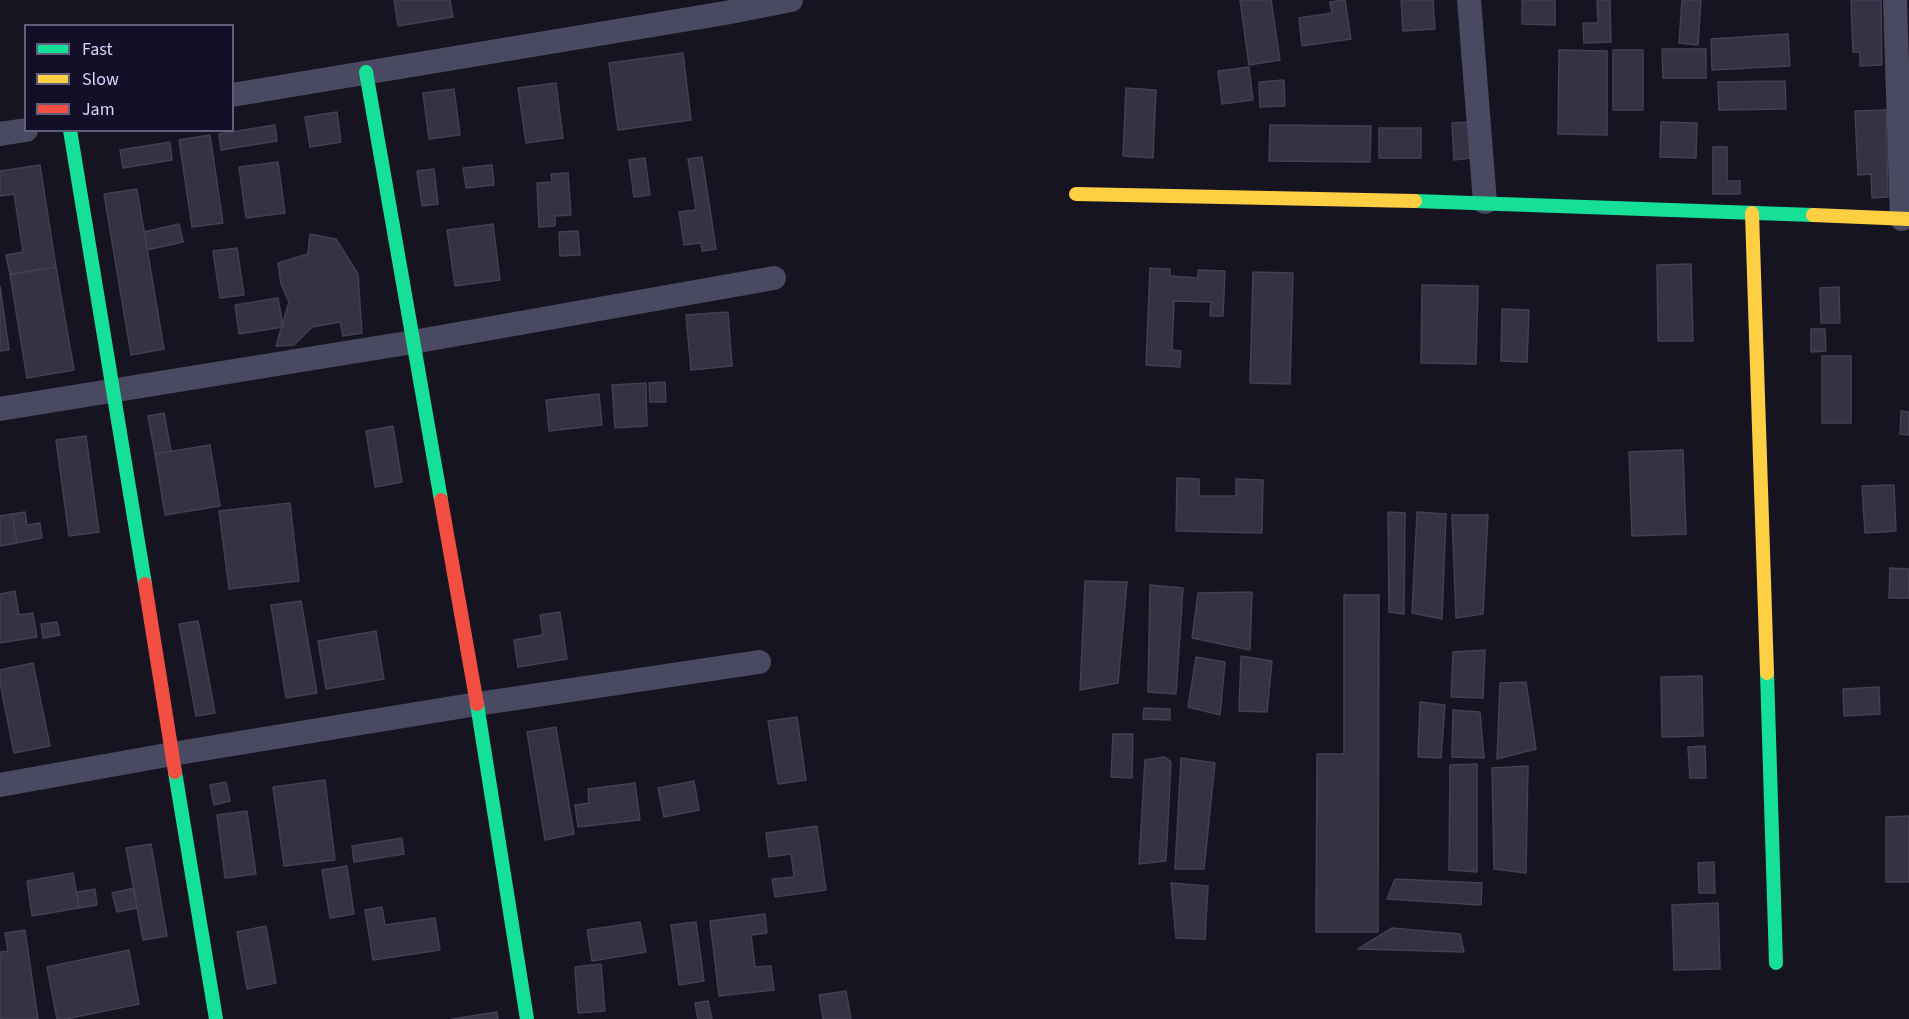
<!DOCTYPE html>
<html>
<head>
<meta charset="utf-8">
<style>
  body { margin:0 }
  #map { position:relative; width:1909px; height:1019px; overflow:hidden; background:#161421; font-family:"Source Sans 3",sans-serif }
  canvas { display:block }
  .legend { position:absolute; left:24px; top:24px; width:210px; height:108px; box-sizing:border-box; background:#130f26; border:2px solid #625e7d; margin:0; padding:8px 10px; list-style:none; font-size:18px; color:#d9d4ff }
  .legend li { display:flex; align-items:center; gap:12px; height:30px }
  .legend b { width:30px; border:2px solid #625e7d }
</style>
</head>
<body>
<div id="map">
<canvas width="1909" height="1019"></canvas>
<ul class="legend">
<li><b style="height:8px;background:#16e098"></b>Fast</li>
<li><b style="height:8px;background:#ffcf43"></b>Slow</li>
<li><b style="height:8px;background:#f24e42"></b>Jam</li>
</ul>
</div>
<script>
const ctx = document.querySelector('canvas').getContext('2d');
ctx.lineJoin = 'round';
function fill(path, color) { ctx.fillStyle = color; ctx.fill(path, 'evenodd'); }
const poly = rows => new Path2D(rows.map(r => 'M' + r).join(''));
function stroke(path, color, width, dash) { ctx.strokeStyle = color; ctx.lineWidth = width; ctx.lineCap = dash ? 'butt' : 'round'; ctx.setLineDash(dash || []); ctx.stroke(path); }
const building = poly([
  [394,0,450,0,453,17,398,26,394,0],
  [1240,0,1271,0,1280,60,1249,65,1240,0],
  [1345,0,1351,39,1302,46,1299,18,1332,13,1330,2,1345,0],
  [1401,0,1433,0,1435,29,1403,31,1401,0],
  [1522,0,1555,0,1555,25,1522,24,1522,0],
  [1597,0,1610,0,1611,42,1584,43,1583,23,1598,23,1597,0],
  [1682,0,1701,0,1698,45,1679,43,1682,0],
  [1851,0,1881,0,1882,65,1860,66,1860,52,1853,52,1851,0],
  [1788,34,1790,66,1712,70,1711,39,1788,34],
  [1662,49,1706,49,1706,78,1663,78,1662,49],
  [1559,50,1607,51,1607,135,1558,134,1559,50],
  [1613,50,1643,50,1643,110,1613,110,1613,50],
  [683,53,691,120,618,130,609,63,683,53],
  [1249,67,1253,100,1222,104,1218,71,1249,67],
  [1284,80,1285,106,1260,107,1259,82,1284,80],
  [1785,81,1786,109,1719,110,1718,82,1785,81],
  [556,83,563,138,526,143,518,88,556,83],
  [1126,88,1156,90,1153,158,1123,156,1126,88],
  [454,89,460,135,429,139,423,93,454,89],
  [1886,110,1888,197,1872,198,1871,174,1858,175,1855,111,1886,110],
  [337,112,341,142,310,147,305,117,337,112],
  [1469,122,1470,158,1454,160,1452,123,1469,122],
  [1661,122,1697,123,1696,158,1660,157,1661,122],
  [275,125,277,141,221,150,219,134,275,125],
  [1270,125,1371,126,1370,162,1269,161,1270,125],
  [1379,128,1421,128,1421,158,1379,158,1379,128],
  [210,135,223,223,192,227,179,140,210,135],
  [170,142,172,160,123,168,120,150,170,142],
  [1713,147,1727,147,1727,181,1740,181,1740,194,1713,194,1713,147],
  [702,157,716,249,702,251,701,243,684,245,679,212,696,210,688,159,702,157],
  [645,158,650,195,634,197,629,160,645,158],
  [278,162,285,213,246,218,239,167,278,162],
  [40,165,56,267,10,274,6,255,23,252,14,194,0,196,0,171,40,165],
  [492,165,494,185,466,188,463,168,492,165],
  [434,169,438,204,422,206,417,171,434,169],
  [568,173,571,215,555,216,555,226,539,227,537,183,552,182,551,174,568,173],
  [137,189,164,349,131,355,104,194,137,189],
  [179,224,183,242,147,250,144,232,179,224],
  [493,224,500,280,455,286,447,230,493,224],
  [578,231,580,255,560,256,559,232,578,231],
  [310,234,336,239,358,274,362,333,343,336,340,322,312,327,294,345,276,346,289,302,281,284,278,263,308,254,310,234],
  [237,248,244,295,220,298,213,251,237,248],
  [1691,264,1693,341,1658,341,1657,265,1691,264],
  [56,267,74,370,27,378,10,275,56,267],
  [1150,268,1170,269,1170,276,1198,278,1198,270,1225,271,1223,316,1210,316,1211,302,1174,301,1172,350,1181,351,1180,367,1146,365,1150,268],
  [1253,272,1293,273,1290,384,1250,383,1253,272],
  [1422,285,1478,286,1476,364,1421,363,1422,285],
  [0,286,9,350,0,351,0,286],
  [1839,287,1840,323,1821,323,1820,288,1839,287],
  [278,298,283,327,239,334,235,305,278,298],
  [1502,309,1529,310,1527,362,1501,361,1502,309],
  [728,312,732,366,691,370,686,315,728,312],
  [1811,329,1825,329,1826,351,1811,352,1811,329],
  [1822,356,1851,356,1851,423,1822,423,1822,356],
  [665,382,666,402,650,402,649,383,665,382],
  [646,383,647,426,615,428,612,385,646,383],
  [599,394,602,425,549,431,546,400,599,394],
  [1901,411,1909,412,1909,435,1900,434,1901,411],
  [164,413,171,451,155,454,148,416,164,413],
  [393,426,402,482,375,487,366,431,393,426],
  [86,436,99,532,69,536,56,440,86,436],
  [210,445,220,506,165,515,155,454,210,445],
  [1683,450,1686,534,1632,536,1629,452,1683,450],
  [1177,478,1199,479,1199,496,1236,496,1236,479,1263,480,1262,533,1176,531,1177,478],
  [1894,485,1896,531,1865,533,1862,486,1894,485],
  [290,503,299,581,229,589,219,511,290,503],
  [25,512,27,525,40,523,42,538,17,543,12,514,25,512],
  [1388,512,1405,513,1404,614,1389,612,1388,512],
  [1417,512,1446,514,1442,619,1412,613,1417,512],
  [12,514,17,543,0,546,0,516,12,514],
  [1452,515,1488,515,1483,614,1456,618,1452,515],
  [1890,568,1909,569,1909,598,1889,598,1890,568],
  [1085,581,1127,582,1118,683,1080,690,1085,581],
  [1150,585,1183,588,1176,694,1148,692,1150,585],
  [15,591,19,615,33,613,37,637,0,643,0,594,15,591],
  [1252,592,1250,650,1192,638,1198,593,1252,592],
  [1344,595,1379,595,1378,932,1316,932,1317,754,1344,754,1344,595],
  [301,601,317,693,286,698,271,605,301,601],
  [560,612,567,659,518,667,514,640,543,635,540,615,560,612],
  [198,621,215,713,196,716,179,624,198,621],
  [57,622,60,635,43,638,41,624,57,622],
  [376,631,384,679,326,689,318,641,376,631],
  [1485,650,1483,698,1451,697,1453,652,1485,650],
  [1241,656,1272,661,1267,712,1239,711,1241,656],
  [1196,657,1225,662,1220,715,1188,707,1196,657],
  [33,663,50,746,14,753,0,683,0,670,33,663],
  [1702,676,1703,736,1662,737,1661,677,1702,676],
  [1526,682,1536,749,1497,759,1500,683,1526,682],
  [1879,687,1880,714,1844,716,1843,689,1879,687],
  [1420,702,1445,705,1441,758,1418,757,1420,702],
  [1144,708,1170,709,1170,720,1143,719,1144,708],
  [1453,710,1480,712,1484,758,1452,757,1453,710],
  [797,717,806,780,778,784,768,721,797,717],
  [556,727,574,834,545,840,527,732,556,727],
  [1113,734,1133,734,1132,778,1111,777,1113,734],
  [1705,746,1706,778,1690,778,1688,747,1705,746],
  [1165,757,1171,762,1166,861,1139,864,1145,760,1165,757],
  [1181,758,1215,763,1204,869,1175,869,1181,758],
  [1477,764,1477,872,1449,870,1450,765,1477,764],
  [1528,766,1526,873,1494,869,1492,768,1528,766],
  [325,780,335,860,284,866,273,787,325,780],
  [694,781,699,810,664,817,658,788,694,781],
  [226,782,230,801,214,805,210,785,226,782],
  [635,783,640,820,578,827,575,805,589,803,588,789,635,783],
  [247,811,256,874,225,878,217,815,247,811],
  [1909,816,1909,882,1886,882,1886,817,1909,816],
  [817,826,826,890,775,897,772,879,794,877,791,854,769,857,766,833,817,826],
  [402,838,404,854,354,862,352,846,402,838],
  [151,844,167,936,143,940,126,848,151,844],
  [1714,862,1715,893,1699,893,1698,863,1714,862],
  [347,866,354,914,330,918,322,870,347,866],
  [73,873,79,908,32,916,27,881,73,873],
  [1395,879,1482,883,1481,905,1387,899,1395,879],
  [1171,883,1208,886,1205,939,1176,938,1171,883],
  [134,888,137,908,117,912,112,893,134,888],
  [95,889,97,905,79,908,77,892,95,889],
  [1718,903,1720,969,1674,970,1672,905,1718,903],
  [382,907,385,925,435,918,440,950,373,960,365,910,382,907],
  [765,914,767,933,751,935,755,967,771,966,774,990,719,996,710,921,765,914],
  [640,922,646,952,592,961,587,930,640,922],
  [696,922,704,981,679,985,671,925,696,922],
  [266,926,276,983,247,989,237,932,266,926],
  [1392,928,1460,934,1464,952,1358,949,1392,928],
  [25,930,38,1019,0,1019,0,952,8,951,5,933,25,930],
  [129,950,139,1004,66,1019,57,1019,47,967,129,950],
  [601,964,605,1011,578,1013,575,967,601,964],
  [846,991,851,1019,823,1019,819,995,846,991],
  [708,1001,712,1019,698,1019,695,1003,708,1001],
  [497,1012,498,1019,452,1019,497,1012]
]);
const street = poly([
  [1469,0,1485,202],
  [1895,0,1902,219],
  [232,95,725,13,791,0],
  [0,134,26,130],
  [0,409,413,342,774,278],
  [0,785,172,754,477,704,759,662]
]);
const fast = poly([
  [366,72,441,500],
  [70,130,145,584],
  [1415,201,1813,215],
  [1767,673,1776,963],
  [477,704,527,1019],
  [175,772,216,1019]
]);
const slow = poly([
  [1076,194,1415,201],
  [1752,213,1767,673],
  [1813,215,1909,219]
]);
const jam = poly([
  [441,500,477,704],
  [145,584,175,772]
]);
fill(building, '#343243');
stroke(building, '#433f54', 1.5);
stroke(street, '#4a4962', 24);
stroke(fast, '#16e098', 14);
stroke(slow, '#ffcf43', 14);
stroke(jam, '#f24e42', 14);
</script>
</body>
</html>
